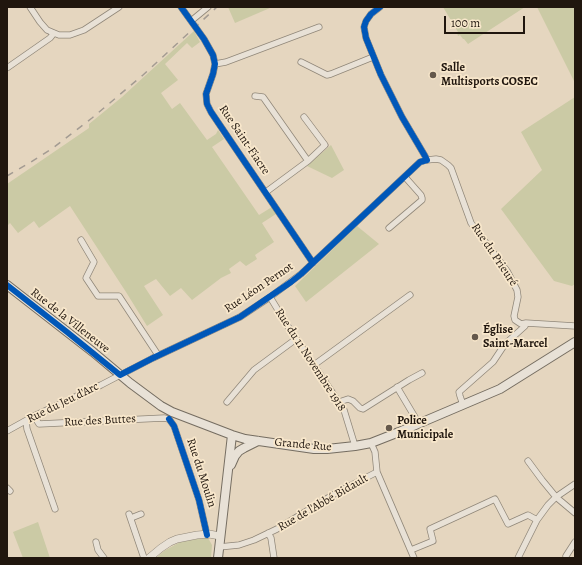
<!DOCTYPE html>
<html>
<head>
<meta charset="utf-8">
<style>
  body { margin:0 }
  #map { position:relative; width:582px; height:565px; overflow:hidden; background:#e5d6bf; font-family:Alegreya,serif }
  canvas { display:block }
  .frame { position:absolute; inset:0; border:8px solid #20160e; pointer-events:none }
  .scale { position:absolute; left:444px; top:16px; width:81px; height:18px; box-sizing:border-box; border:2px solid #20160e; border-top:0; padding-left:5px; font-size:12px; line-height:14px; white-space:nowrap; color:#20160e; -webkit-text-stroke:3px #f8e7cb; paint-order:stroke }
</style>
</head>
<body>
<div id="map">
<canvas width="582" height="565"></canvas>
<div class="frame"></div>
<div class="scale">100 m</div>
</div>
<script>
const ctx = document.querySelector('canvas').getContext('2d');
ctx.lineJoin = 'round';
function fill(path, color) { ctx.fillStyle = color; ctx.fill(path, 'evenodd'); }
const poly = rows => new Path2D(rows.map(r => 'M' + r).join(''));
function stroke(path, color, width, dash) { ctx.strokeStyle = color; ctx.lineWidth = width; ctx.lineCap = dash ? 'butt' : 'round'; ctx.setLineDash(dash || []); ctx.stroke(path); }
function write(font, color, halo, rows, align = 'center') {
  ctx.font = font + ' Alegreya,serif'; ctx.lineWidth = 3.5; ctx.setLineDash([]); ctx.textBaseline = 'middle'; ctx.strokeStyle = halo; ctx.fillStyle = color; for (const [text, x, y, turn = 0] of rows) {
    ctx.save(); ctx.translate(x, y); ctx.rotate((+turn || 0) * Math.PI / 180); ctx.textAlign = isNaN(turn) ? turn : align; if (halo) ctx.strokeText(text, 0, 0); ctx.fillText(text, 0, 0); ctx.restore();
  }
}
const green = poly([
  [228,7,270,7,270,8,235,23],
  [443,7,525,7,468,44,464,39,463,39,460,35,458,36,457,33,458,32],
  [537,7,575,7,575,83],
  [194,31,200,42,192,48,187,43,165,64,178,80,161,93,172,109,180,103,207,140,216,134,218,130,224,139,212,147,259,215,272,207,276,214,262,223,274,242,255,255,257,259,246,266,240,261,229,269,231,273,221,278,192,300,181,288,170,296,156,279,144,286,163,315,147,326,126,292,70,206,39,228,34,221,18,233,10,223,7,226,7,184,89,128,89,124,122,97],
  [575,97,575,284,572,286,554,281,501,209,542,170,521,132],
  [331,145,344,170,332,178,307,166],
  [357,226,379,244,306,302,295,286],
  [38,522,50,558,23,558,13,532],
  [204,538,208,538,212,545,211,558,156,558,164,551,182,541]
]);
const minor = poly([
  [30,7,40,22,47,30,54,33,59,35,70,35,84,30,119,7],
  [181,7,204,39,213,55,215,64,213,74,206,94,207,104,211,112,313,263],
  [380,7,371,14,366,21,364,27,366,38,381,75,402,117,425,156,427,160],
  [191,21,208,7],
  [301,62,327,75,331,74,373,57],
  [215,64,226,62,319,27],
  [7,68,50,38,54,33],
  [255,96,263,97,308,161],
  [266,192,308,161,325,145,304,117],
  [389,228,422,200,422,198,421,195,405,177],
  [81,240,94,262,86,278,98,296,119,296,158,355],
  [270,297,289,328,344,410,355,446],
  [314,365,410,295],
  [397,387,419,424],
  [227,402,254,370,296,339],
  [339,402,348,399,353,401,360,408,363,409,409,380,422,373],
  [463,405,460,396,459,392,493,362,505,344,525,326,526,323],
  [34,416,39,424,164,418,169,419,174,426,199,500,207,535],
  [26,421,27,429,55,509],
  [7,431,34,416,101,385,153,358,240,317,270,297,301,274,420,162,427,160,436,159,441,160,448,165,451,168,471,223,507,271,517,290,518,297,514,316,515,320,521,324,526,323,575,326],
  [371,443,375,452,377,472,414,558],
  [528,461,542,480,556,497,575,513],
  [7,488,10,491],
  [129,514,144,558],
  [131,518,141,514],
  [268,533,271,538,274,558],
  [96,542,98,550,104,558],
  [219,547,239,545,254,540,277,529,336,493,377,472],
  [411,550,433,541,430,529,495,499,508,524,528,515,537,520],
  [566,556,575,542],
  [518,558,537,520,548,505,556,497,575,484]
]);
const tertiary = poly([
  [149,558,161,548,170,542,177,539,197,535,209,534,220,536]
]);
const secondary = poly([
  [7,285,93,352,130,383,161,406,172,412,232,435,245,439,314,449,327,449,355,446,371,443,399,432,500,389,575,342],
  [231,465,235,456,239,451,244,448,258,441],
  [218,558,232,435]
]);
const rail = poly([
  [7,176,31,162,53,148,92,118,143,75,217,7]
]);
const cycleway = poly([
  [181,7,204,39,213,55,215,64,213,74,206,94,207,104,211,112,313,263],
  [7,285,67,332,120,375,153,358,240,317,291,282,301,274,420,162,427,160,425,156,402,117,381,75,366,38,364,27,366,21,371,14,380,7],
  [169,419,174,426,199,500,207,535]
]);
const markers = [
  [433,75,4,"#65594c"],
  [475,337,4,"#65594c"],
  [389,428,4,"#65594c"]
];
const poiNames = [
  ["Salle",441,68],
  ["Multisports COSEC",441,82],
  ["Église",483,330],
  ["Saint-Marcel",483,344],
  ["Police",397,421],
  ["Municipale",397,435]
];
const streetNames = [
  ["Rue Saint-Fiacre",244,140,56],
  ["Rue du Prieuré",494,255,56],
  ["Rue Léon Pernot",259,288,-34],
  ["Rue de la Villeneuve",70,321,38],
  ["Rue du 11 Novembre 1918",310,360,57],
  ["Rue du Jeu d'Arc",63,403,-26],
  ["Rue des Buttes",100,421,-3],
  ["Grande Rue",303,445,5],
  ["Rue du Moulin",201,473,72],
  ["Rue de l'Abbé Bidault",323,503,-30]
];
fill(green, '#cbcaa5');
stroke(minor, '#908779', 7);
stroke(tertiary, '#908779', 8);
stroke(secondary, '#756d61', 10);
stroke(minor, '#e8e1d6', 5.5);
stroke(tertiary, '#e8e1d6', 7);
stroke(secondary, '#e8e1d6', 8);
stroke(rail, '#a39b92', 1.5, [7, 7]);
stroke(cycleway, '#0057b8', 6);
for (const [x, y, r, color] of markers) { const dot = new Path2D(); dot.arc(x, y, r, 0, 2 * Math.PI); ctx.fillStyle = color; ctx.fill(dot); stroke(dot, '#f8e7cb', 1.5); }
write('bold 12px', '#20160e', '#f8e7cb', poiNames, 'left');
write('12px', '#20160e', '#f8e7cb', streetNames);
</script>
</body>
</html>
